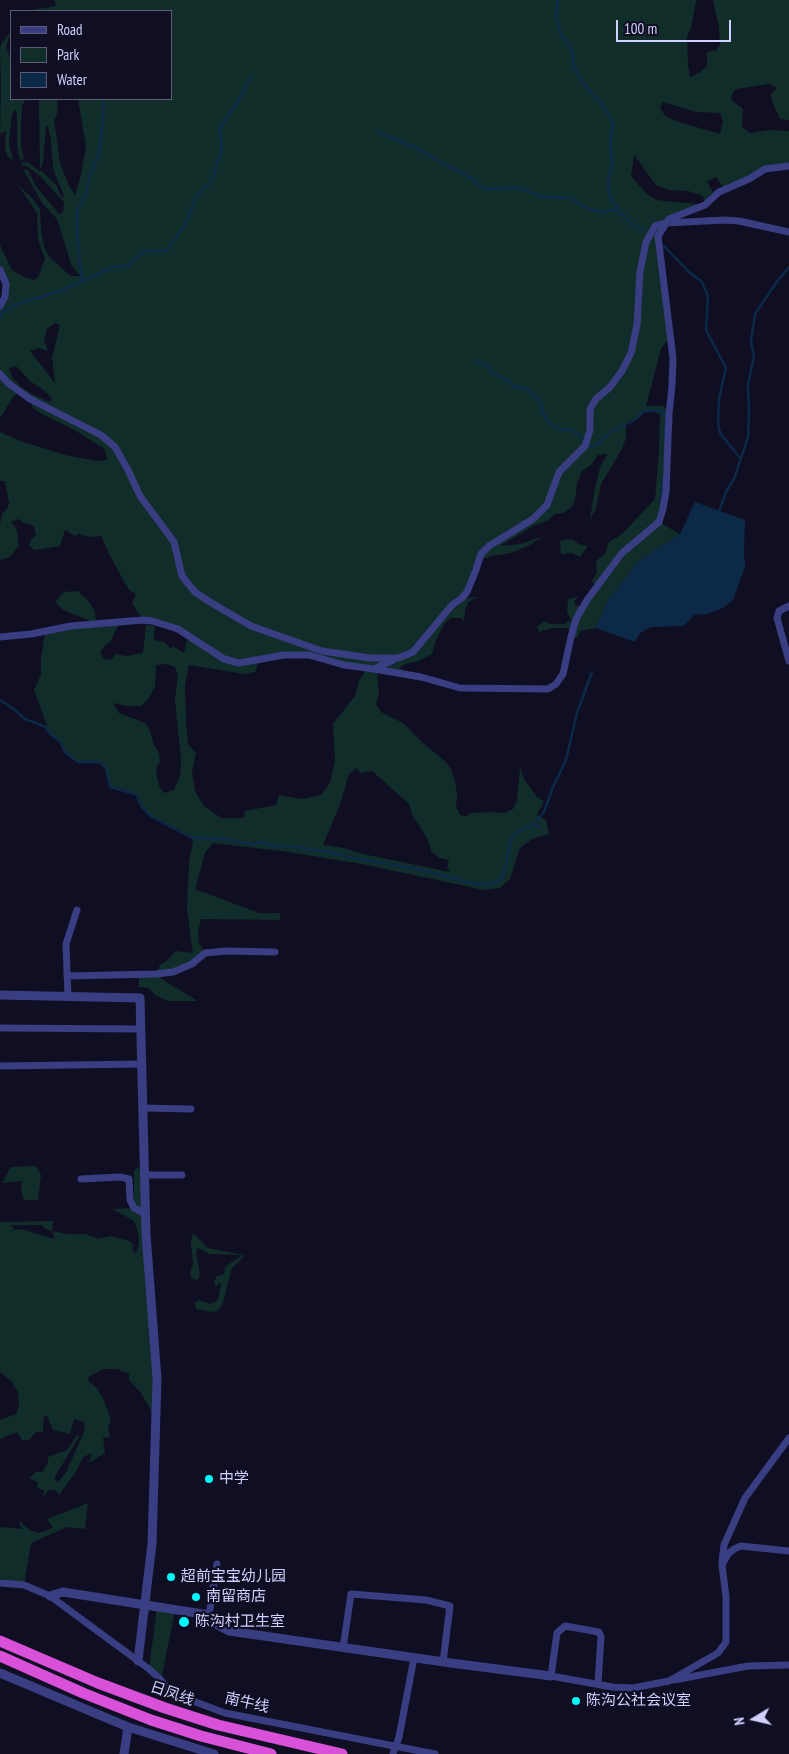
<!DOCTYPE html>
<html>
<head>
<meta charset="utf-8">
<style>
  body { margin:0 }
  #map { position:relative; width:789px; height:1754px; overflow:hidden; background:#0f0e23; font-family:"PT Sans Narrow",sans-serif }
  canvas { display:block }
  .legend { position:absolute; left:10px; top:10px; width:162px; height:90px; box-sizing:border-box; background:#0f0e23; border:1px solid #5d5c7b; margin:0; padding:6px 9px; list-style:none; font-size:15px; color:#d1d0ff }
  .legend li { display:flex; align-items:center; gap:10px; height:25px }
  .legend b { width:25px; border:1px solid #5d5c7b }
  .north { position:absolute; left:729px; top:1694px; width:50px; height:50px; -webkit-text-stroke:4px #0f0e23; paint-order:stroke; rotate:261deg; font-size:14px; font-weight:700; line-height:20px; text-align:center; color:#d1d0ff }
  .north::after { content:''; display:block; margin:auto; width:18px; height:22px; background:#d1d0ff; clip-path:polygon(50% 0,100% 100%,50% 72%,0 100%) }
  .scale { position:absolute; left:616px; top:20px; width:115px; height:22px; box-sizing:border-box; border:2px solid #d1d0ff; border-top:0; padding-left:6px; font-size:15px; line-height:18px; white-space:nowrap; color:#d1d0ff; -webkit-text-stroke:4px #0f0e23; paint-order:stroke }
</style>
</head>
<body>
<div id="map">
<canvas width="789" height="1754"></canvas>
<ul class="legend">
<li><b style="height:6px;background:#393d82"></b>Road</li>
<li><b style="height:14px;background:#112d29"></b>Park</li>
<li><b style="height:14px;background:#0c2948"></b>Water</li>
</ul>
<div class="north">N</div>
<div class="scale">100 m</div>
</div>
<script>
const ctx = document.querySelector('canvas').getContext('2d');
ctx.lineJoin = 'round';
function fill(path, color) { ctx.fillStyle = color; ctx.fill(path, 'evenodd'); }
const poly = rows => new Path2D(rows.map(r => 'M' + r).join(''));
function stroke(path, color, width, dash) { ctx.strokeStyle = color; ctx.lineWidth = width; ctx.lineCap = dash ? 'butt' : 'round'; ctx.setLineDash(dash || []); ctx.stroke(path); }
function write(font, color, halo, rows, align = 'center') {
  ctx.font = font + ' "PT Sans Narrow","Noto Sans SC",sans-serif'; ctx.lineWidth = 4.5; ctx.setLineDash([]); ctx.textBaseline = 'middle'; ctx.strokeStyle = halo; ctx.fillStyle = color; for (const [text, x, y, turn = 0] of rows) {
    ctx.save(); ctx.translate(x, y); ctx.rotate((+turn || 0) * Math.PI / 180); ctx.textAlign = isNaN(turn) ? turn : align; if (halo) ctx.strokeText(text, 0, 0); ctx.fillText(text, 0, 0); ctx.restore();
  }
}
const green = poly([
  [54,0,697,0,695,6,691,28,687,37,688,64,690,77,699,73,707,66,707,52,717,50,720,44,719,27,713,0,789,0,789,120,780,119,772,102,771,94,777,88,770,84,736,89,732,94,731,100,743,109,742,127,750,133,770,130,789,131,789,166,765,170,725,189,716,177,707,181,715,196,705,205,669,219,658,236,670,336,661,349,646,406,664,406,669,414,667,473,659,522,680,534,639,561,608,600,596,628,580,631,577,638,571,637,573,629,567,628,552,628,539,632,537,627,544,621,551,624,564,624,571,620,567,612,568,599,578,597,574,601,576,606,583,606,596,587,592,581,597,573,596,561,606,553,608,543,622,534,655,499,659,451,660,414,653,410,644,411,636,419,626,423,626,438,622,449,601,484,596,508,590,520,595,487,600,468,607,454,598,455,591,465,582,471,577,483,576,495,572,507,563,513,555,514,547,521,535,525,500,546,520,544,542,537,530,545,511,553,492,556,479,560,463,598,478,597,468,602,465,610,464,622,461,618,451,618,444,624,435,642,432,654,419,661,405,664,399,668,421,677,377,669,379,694,376,704,381,712,403,723,422,742,446,762,451,769,455,781,457,796,456,806,460,815,466,816,471,813,489,812,505,813,513,809,517,801,520,767,524,779,537,797,544,801,537,815,546,820,549,834,532,839,520,848,510,879,500,888,484,890,362,864,289,852,213,843,205,853,195,889,259,913,280,913,280,920,201,919,198,932,199,943,205,953,192,964,156,975,171,985,198,1001,168,1001,155,995,149,988,139,987,139,975,156,974,160,965,169,959,175,951,193,953,187,908,189,861,193,842,191,837,152,817,142,807,136,794,110,787,106,768,99,763,79,762,72,758,65,752,60,741,50,734,34,690,41,674,41,658,45,632,95,623,73,614,62,609,55,602,64,592,77,591,87,599,95,611,96,624,120,621,111,641,104,646,100,653,105,660,112,659,115,654,126,656,143,653,146,625,155,626,154,640,164,642,171,649,173,646,184,653,186,643,190,637,143,620,132,603,136,594,129,590,110,556,101,536,89,537,78,534,75,536,65,530,60,546,34,550,29,545,33,537,36,536,34,526,24,523,18,519,11,522,17,530,19,545,10,557,0,560,0,524,2,514,7,509,9,503,5,481,0,481,0,432,20,441,69,456,99,461,107,460,105,449,71,428,44,415,33,408,30,399,20,392,13,397,0,418,0,306,5,297,0,270,0,245,12,270,24,277,34,280,38,277,45,259,38,239,37,213,17,184,33,199,40,209,41,232,44,246,50,258,71,276,80,276,71,264,57,219,42,203,23,169,28,170,35,185,59,214,63,212,64,202,40,176,27,166,20,164,23,162,29,163,38,170,43,172,57,186,61,196,65,198,53,169,51,140,48,127,46,125,43,162,40,170,39,99,58,99,57,114,54,120,60,163,69,186,75,195,80,179,86,146,78,99,171,99,171,11,23,11,57,6],
  [663,102,696,112,720,113,723,121,720,134,676,121,665,116,660,107],
  [634,155,656,185,669,190,688,191,703,196,705,205,656,200,646,193,631,176],
  [55,323,60,325,52,358,55,383,30,351,39,348,48,351,44,340,47,329],
  [16,366,31,382,41,388,52,398,50,402,32,394,20,386,12,377,9,368],
  [309,655,367,668,359,681,355,696,333,724,335,761,330,783,321,795,302,799,279,795,276,805,245,811,244,818,221,818,204,806,195,791,192,772,196,753,188,744,186,720,185,685,189,665,244,674,255,672,260,659],
  [167,664,175,667,178,675,175,700,181,760,180,775,174,790,164,793,159,786,157,777,156,769,160,761,159,753,154,745,150,731,145,723,119,713,113,703,127,706,141,706,148,699,155,687,156,665],
  [357,768,360,773,372,771,409,804,413,816,427,838,431,851,439,858,449,860,447,868,450,872,363,854,344,848,323,845,340,804,349,774],
  [11,31,6,47,11,61,11,99,26,99,22,106,21,123,21,145,24,159,20,160,17,146,17,113,15,110,12,114,9,142,13,161,8,157,5,148,6,131,0,134,1,82,0,52,1,44],
  [571,539,579,544,588,546,580,557,572,553,561,554,560,541],
  [36,1166,41,1175,38,1200,24,1200,21,1192,22,1181,2,1183,11,1167],
  [137,1167,144,1175,157,1421,141,1393,129,1380,129,1374,117,1369,103,1369,88,1377,89,1382,96,1387,103,1398,111,1419,108,1427,110,1437,103,1438,105,1453,89,1463,92,1453,83,1457,77,1470,59,1495,56,1490,49,1490,43,1497,44,1490,37,1488,38,1482,29,1478,36,1472,42,1472,48,1463,48,1457,67,1450,77,1435,79,1437,54,1478,58,1482,66,1473,85,1429,84,1422,74,1419,70,1434,53,1430,47,1416,44,1417,43,1432,36,1432,29,1440,22,1440,17,1432,0,1439,0,1420,16,1414,19,1406,18,1392,12,1382,0,1372,0,1222,53,1221,52,1231,67,1234,86,1234,98,1239,111,1236,130,1241,134,1246,132,1250,136,1253,139,1245,138,1232,134,1221,112,1209,134,1208,134,1172],
  [11,1225,41,1225,46,1229,52,1231,55,1239,21,1229,14,1230],
  [193,1233,208,1248,245,1255,232,1268,222,1306,217,1311,212,1312,196,1309,195,1303,199,1300,210,1304,216,1302,219,1297,221,1283,216,1286,214,1281,217,1276,224,1274,225,1268,229,1264,243,1255,209,1254,198,1248,196,1253,200,1274,198,1280,192,1279,190,1274,193,1263,191,1242],
  [88,1503,85,1529,67,1527,31,1543,24,1585,0,1579,0,1527,22,1529,18,1520,30,1530,39,1533,53,1528,47,1519],
  [157,1607,175,1610,161,1680,149,1669]
]);
const water = poly([
  [695,502,745,520,744,553,745,567,733,600,723,608,707,614,694,615,684,626,651,627,640,633,635,642,596,628,608,600,639,561,680,534]
]);
const stream = poly([
  [558,0,556,17,561,35,572,50,574,68,586,87,602,105,613,122,610,142,612,165,608,178,609,195,618,210,632,224,644,231],
  [377,132,417,148,443,164,465,174,485,189,518,188,544,197,572,198,584,207,601,212,618,210],
  [664,246,688,271,702,282,708,296,706,330,726,368,719,398,718,423,720,433,740,458],
  [82,281,77,233,77,212,85,196,91,173,99,152,104,111,103,99],
  [0,318,3,311,20,303,61,291,111,268,129,265,144,251,166,251,185,225,192,209,195,197,207,186,214,175,217,163,222,152,220,128,238,101,252,75],
  [475,361,488,366,493,374,503,378,516,387,527,389,542,403,541,410,549,423,560,429,571,430,579,435,583,441],
  [665,440,665,423],
  [590,447,598,445,604,436,636,419,644,411,663,411,666,418],
  [661,501,663,476],
  [719,511,727,490,734,479,748,437,749,411,748,384,754,357,751,342,755,314,776,283,789,267],
  [0,700,14,709,25,719,46,727,50,734,60,741,65,752,72,758,79,762,99,762,106,768,110,787,136,794,142,807,152,817,191,837,206,839,218,838,250,844,261,842,280,847,294,847,330,852,354,858,417,869,476,884,490,884,498,881,503,876,512,838,519,831,533,825,539,826],
  [533,825,544,812,553,787,566,760,577,713,592,672]
]);
const minor = poly([
  [0,270,6,284,5,297,0,306],
  [0,374,8,383,30,399,101,435,115,447,128,470,140,496,174,542,182,576,195,592,210,602,251,626,322,651,370,658,398,658,413,652,452,605,462,598,467,592,476,570,481,554,489,546,533,519,547,505,559,472,585,446,590,430,590,409,596,399,610,387,622,371,631,353,637,325,640,272,646,242,655,226,666,223,725,220,739,221,789,232],
  [789,606,779,611,777,618,789,661],
  [0,637,31,634,71,626,143,620,152,621,178,629,224,659,239,663,284,655,309,655,344,665,374,669,393,660],
  [374,669,421,677,460,688,548,689,556,684,563,674,571,637,576,619,587,600,622,553,659,522,663,509,666,492,669,414,672,386,673,358,658,236,669,219,705,205,719,192,749,179,765,169,789,166],
  [67,976,156,974,173,972,192,964,205,953,226,951,275,952],
  [68,996,66,944,77,910],
  [0,1028,140,1029],
  [0,1066,141,1064],
  [142,1108,191,1109],
  [144,1175,182,1175],
  [81,1179,120,1177,129,1179,130,1200,134,1208,146,1214],
  [722,1562,724,1545,745,1498,789,1438],
  [0,1583,24,1585,50,1596,149,1669,161,1680,167,1688,185,1698,225,1713,435,1754],
  [209,1615,217,1564],
  [343,1648,351,1594,426,1600,450,1606,443,1662],
  [674,1680,748,1666,789,1665],
  [598,1684,601,1637,599,1632,565,1626,557,1633,551,1676,612,1687,633,1688,669,1681,718,1653,726,1642,726,1597,722,1565,728,1554,734,1549,741,1546,789,1551],
  [393,1754,399,1737,414,1658]
]);
const tertiary = poly([
  [0,995,140,998,146,1234,157,1379,152,1544,138,1661],
  [50,1596,63,1592,209,1615,218,1625,229,1631,451,1663,551,1676],
  [0,1673,128,1727],
  [124,1754,128,1727,214,1754]
]);
const trunk = poly([
  [0,1641,98,1683,165,1708,218,1725,342,1754],
  [0,1656,83,1693,151,1720,201,1736,271,1754]
]);
const markers = [
  [209,1479,5,"#00f9fb"],
  [171,1577,5,"#00f9fb"],
  [196,1597,5,"#00f9fb"],
  [184,1622,6,"#00f9fb"],
  [576,1701,5,"#00f9fb"]
];
const poiNames = [
  ["中学",219,1479],
  ["超前宝宝幼儿园",181,1577],
  ["南留商店",206,1597],
  ["陈沟村卫生室",195,1622],
  ["陈沟公社会议室",586,1701]
];
const streetNames = [
  ["日凤线",172,1694,19],
  ["南牛线",247,1703,13]
];
fill(green, '#112d29');
fill(water, '#0c2948');
stroke(stream, '#0c2948', 2.5);
stroke(minor, '#393d82', 7);
stroke(tertiary, '#393d82', 9);
stroke(trunk, '#d851d8', 11);
for (const [x, y, r, color] of markers) { const dot = new Path2D(); dot.arc(x, y, r, 0, 2 * Math.PI); ctx.fillStyle = color; ctx.fill(dot); stroke(dot, '#0f0e23', 2); }
write('15px', '#d1d0ff', '#0f0e23', poiNames, 'left');
write('15px', '#d1d0ff', '#0f0e23', streetNames);
</script>
</body>
</html>
